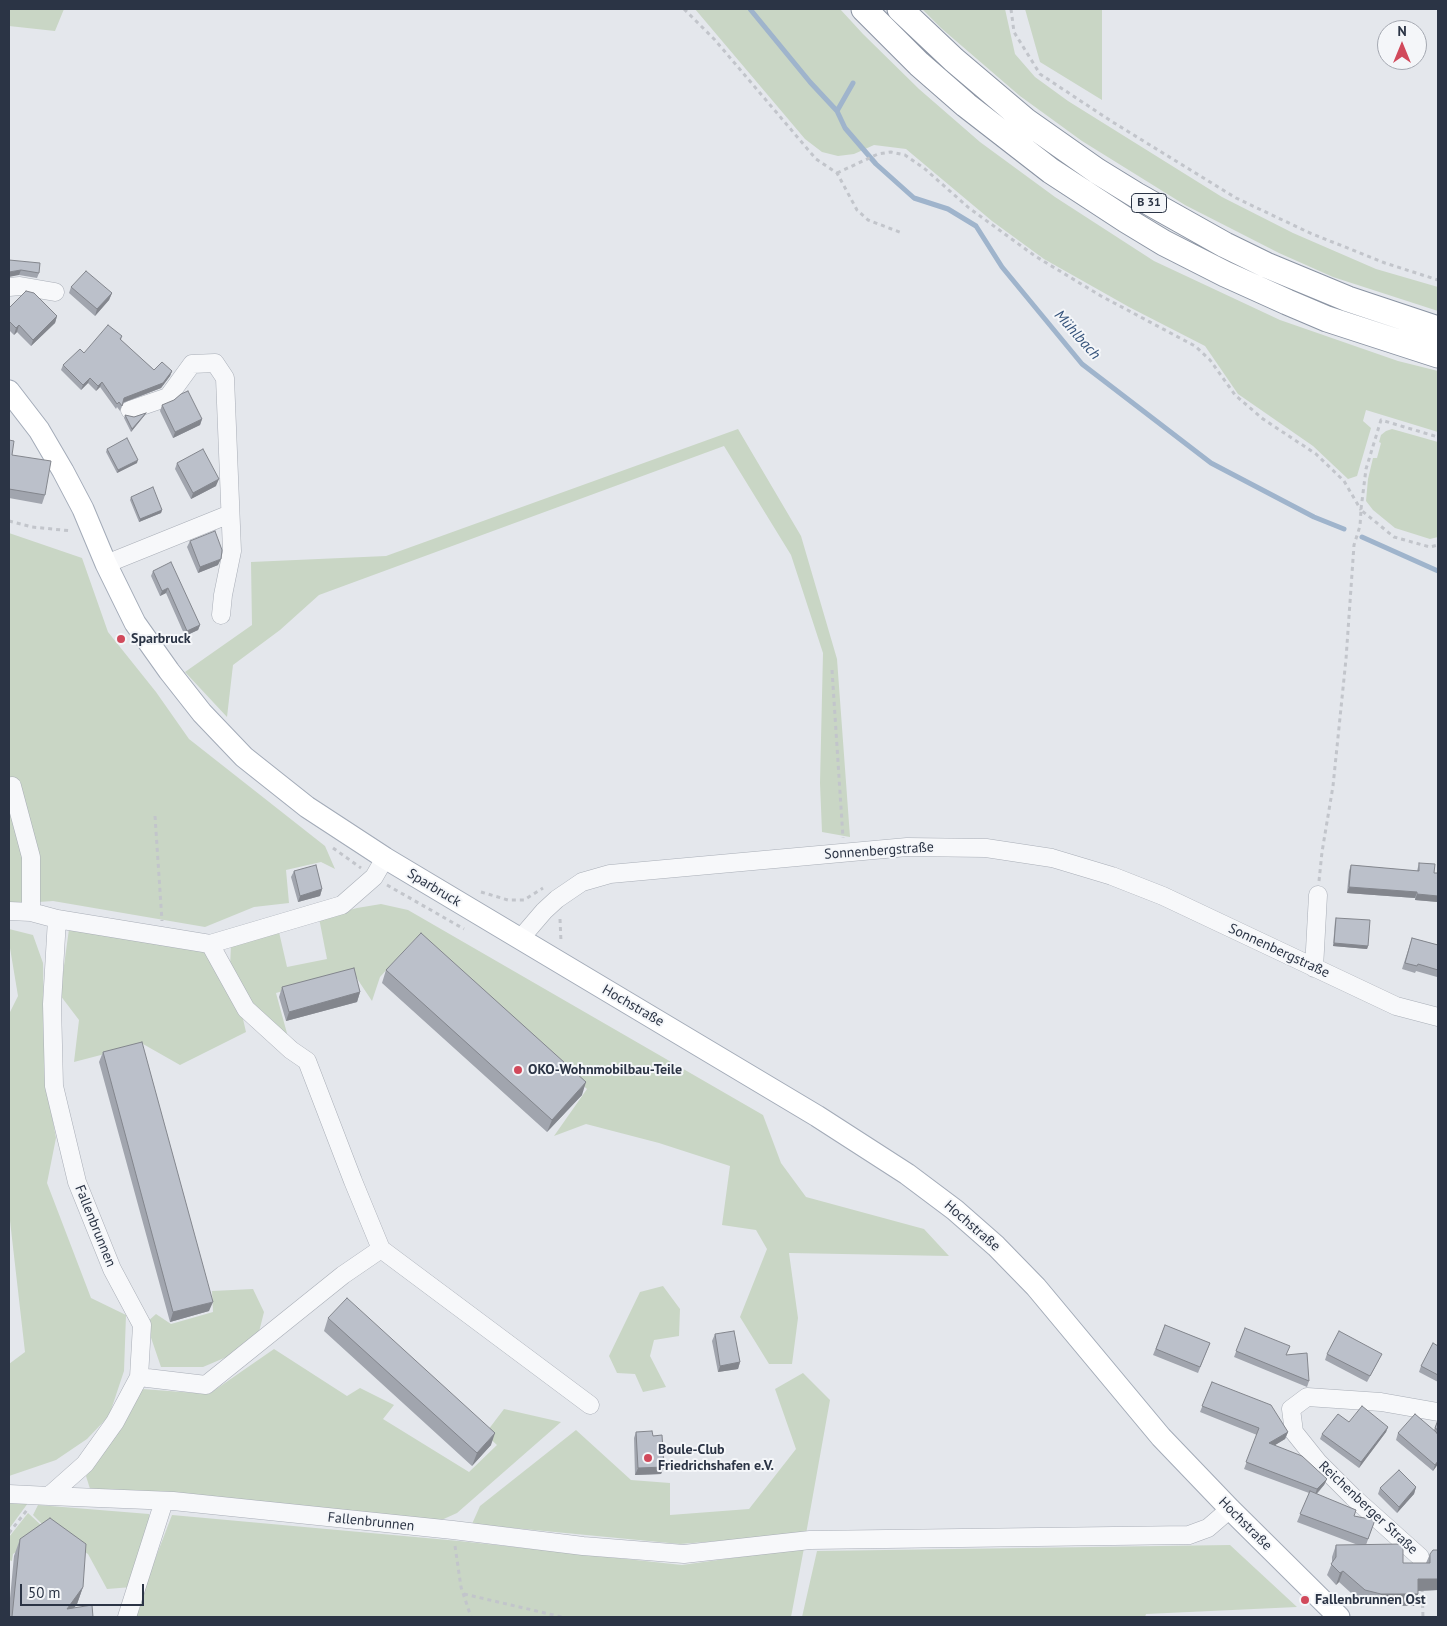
<!DOCTYPE html>
<html>
<head>
<meta charset="utf-8">
<style>
  body { margin:0 }
  #map { position:relative; width:1447px; height:1626px; overflow:hidden; background:#e4e7ec; font-family:"PT Sans",sans-serif }
  canvas { display:block }
  .frame { position:absolute; inset:0; border:10px solid #2b3445; pointer-events:none }
  .north { position:absolute; left:1377px; top:20px; width:50px; height:50px; box-sizing:border-box; background:#f4f6f9; border:1px solid #a4a8b1; border-radius:50%; rotate:0deg; font-size:14px; font-weight:700; line-height:20px; text-align:center; color:#2b3445 }
  .north::after { content:''; display:block; margin:auto; width:18px; height:22px; background:#d1495b; clip-path:polygon(50% 0,100% 100%,50% 72%,0 100%) }
  .scale { position:absolute; left:20px; top:1584px; width:124px; height:22px; box-sizing:border-box; border:2px solid #2b3445; border-top:0; padding-left:6px; font-size:15px; line-height:18px; white-space:nowrap; color:#2b3445; -webkit-text-stroke:4px #f4f6f9; paint-order:stroke }
</style>
</head>
<body>
<div id="map">
<canvas width="1447" height="1626"></canvas>
<div class="frame"></div>
<div class="north">N</div>
<div class="scale">50 m</div>
</div>
<script>
const ctx = document.querySelector('canvas').getContext('2d');
ctx.lineJoin = 'round';
function fill(path, color) { ctx.fillStyle = color; ctx.fill(path, 'evenodd'); }
const poly = rows => new Path2D(rows.map(r => 'M' + r).join(''));
function stroke(path, color, width, dash) { ctx.strokeStyle = color; ctx.lineWidth = width; ctx.lineCap = dash ? 'butt' : 'round'; ctx.setLineDash(dash || []); ctx.stroke(path); }
function write(font, color, halo, rows, align = 'center') {
  ctx.font = font + ' "PT Sans",sans-serif'; ctx.lineWidth = 4; ctx.setLineDash([]); ctx.textBaseline = 'middle'; ctx.strokeStyle = halo; ctx.fillStyle = color; for (const [text, x, y, turn = 0] of rows) {
    ctx.save(); ctx.translate(x, y); ctx.rotate((+turn || 0) * Math.PI / 180); ctx.textAlign = isNaN(turn) ? turn : align; if (halo) ctx.strokeText(text, 0, 0); ctx.fillText(text, 0, 0); ctx.restore();
  }
}
const green = poly([
  [9,9,64,9,55,31,9,26],
  [695,9,840,9,863,34,919,89,980,142,1055,197,1154,261,1280,320,1398,361,1438,371,1438,432,1366,410,1363,421,1371,428,1357,476,1348,479,1313,446,1238,394,1205,346,1129,307,1044,259,992,221,906,149,874,145,854,154,838,156,822,152,805,139],
  [922,9,1005,9,1015,54,1035,77,1068,101,1222,197,1293,233,1376,269,1438,287,1438,311,1333,277,1279,253,1185,205,1082,141,1020,96,941,28],
  [1025,9,1102,9,1102,100,1040,62],
  [738,429,801,536,837,659,850,837,822,832,820,783,823,653,791,555,724,446,319,595,280,630,233,665,227,717,185,672,252,625,251,562,386,556],
  [1392,429,1438,442,1438,537,1430,539,1395,528,1373,510,1366,501,1368,479,1373,458,1377,458,1381,443,1379,442,1381,435,1386,431],
  [9,533,82,558,108,632,156,692,189,739,325,846,335,869,321,862,286,870,289,903,254,907,205,927,53,901,9,904],
  [381,904,408,910,763,1115,781,1163,806,1197,924,1229,949,1256,789,1253,798,1318,792,1364,769,1364,740,1317,767,1249,756,1230,722,1225,730,1166,659,1143,586,1124,554,1136,587,1089,416,938,380,977,372,1001,352,971,276,993,288,1037,254,1008,230,967,231,945,279,932,287,967,327,959,319,918,357,908],
  [9,929,33,935,43,963,45,1077,56,1138,47,1183,91,1298,126,1315,124,1371,109,1416,87,1439,56,1460,9,1476,9,1364,25,1352,9,1212,9,1014,18,996,9,942],
  [69,929,205,951,243,1019,246,1032,180,1065,143,1044,74,1062,79,1020,60,995],
  [663,1286,680,1309,679,1336,654,1340,650,1356,666,1387,643,1392,635,1374,617,1373,609,1356,640,1292],
  [253,1289,264,1312,259,1332,243,1350,203,1367,161,1367,146,1323,156,1314,171,1324,213,1312,212,1291],
  [274,1349,347,1396,360,1388,394,1405,383,1419,469,1472,497,1445,485,1434,504,1409,561,1422,457,1513,437,1522,91,1492,86,1476,99,1460,142,1389,209,1394],
  [803,1373,830,1400,806,1534,680,1544,472,1524,480,1506,576,1430,631,1480,670,1483,670,1515,749,1509,796,1449,775,1389],
  [9,1503,28,1503,9,1529],
  [38,1505,149,1514,149,1524,132,1587,107,1589,88,1554,47,1529,33,1515],
  [28,1513,41,1525,41,1535,13,1554,12,1561,9,1560,9,1537],
  [172,1515,459,1541,682,1565,804,1548,791,1617,133,1617],
  [1230,1545,1297,1607,1146,1614,1145,1617,802,1617,817,1551]
]);
const stream = poly([
  [750,9,810,82,837,111,845,128,876,164,914,198,948,209,976,226,1002,267,1082,364,1211,463,1314,517,1344,529],
  [837,111,853,83],
  [1362,537,1438,571]
]);
const path = poly([
  [684,9,715,40,816,159,837,173,857,210,868,220,902,233],
  [1011,9,1014,32,1040,74,1111,121,1236,198,1310,233,1385,263,1438,280],
  [837,173,878,154,891,152,905,155,925,169,969,208,1035,256,1101,296,1195,346,1210,360,1235,395,1263,419,1316,454,1344,481,1361,510],
  [1361,509,1366,469,1381,420,1438,437],
  [9,521,32,527,72,531],
  [832,670,843,838],
  [155,816,162,921],
  [333,848,361,868],
  [1319,881,1322,852,1333,786,1346,659,1354,545,1360,526,1361,510,1394,537,1430,547,1438,545],
  [387,885,464,929],
  [481,892,508,900,524,900,543,888],
  [560,919,561,942],
  [9,1533,27,1510],
  [455,1546,461,1587,471,1617],
  [1422,1588,1423,1617],
  [464,1594,562,1617]
]);
const minor = poly([
  [9,287,20,286,55,292],
  [130,410,168,397,192,364,215,363,225,378,232,551,223,595,221,615],
  [106,564,230,514],
  [12,786,31,857,31,912],
  [9,911,31,912,57,919,210,944,342,905,374,877,385,858],
  [520,939,544,911,557,899,582,882,610,874,907,847,986,848,1052,858,1112,876,1163,896,1396,1006,1438,1017],
  [1314,968,1318,895],
  [381,1249,590,1405],
  [139,1377,206,1385,343,1275,381,1249,353,1181,307,1061,291,1050,246,1009,210,944],
  [9,1494,49,1496,85,1464,115,1422,139,1377,142,1325,112,1269,77,1182,54,1086,52,1004,57,919],
  [49,1496,173,1501,453,1530,583,1546,684,1554,810,1540,1189,1535,1208,1528,1230,1509],
  [1420,1557,1353,1497,1318,1462,1294,1432,1291,1409,1307,1397,1381,1402,1438,1412],
  [127,1617,164,1501]
]);
const major = poly([
  [9,391,39,430,63,471,83,509,106,564,135,623,169,671,202,713,244,757,307,807,385,858,817,1116,907,1174,955,1210,996,1246,1036,1287,1161,1437,1230,1509,1339,1617]
]);
const highway = poly([
  [864,9,919,64,966,105,1051,171,1126,220,1164,243,1225,274,1287,302,1327,319,1438,355],
  [900,9,954,60,1026,121,1097,171,1136,195,1225,245,1266,265,1348,299,1438,329]
]);
const wall = poly([
  [9,260,39,273,37,278,19,275],
  [71,287,112,293,109,300,95,316,69,293],
  [9,308,57,316,55,323,31,346,17,332,14,335,9,330],
  [122,336,121,340,154,370,172,371,170,376,161,388,123,403,120,411,117,407,116,409,100,387,96,391,88,383,81,390,61,370,63,365,84,353],
  [162,405,202,419,200,425,173,438,160,411],
  [146,413,144,416,131,432,124,418,125,415,134,417],
  [9,440,12,455,45,495,42,504,9,498],
  [107,449,137,463,117,473,106,452],
  [177,463,216,486,191,499,175,469],
  [131,497,162,510,161,513,139,522,130,500],
  [190,541,218,565,198,573,187,547],
  [153,571,200,625,198,630,185,636,166,593,160,596,151,576],
  [1419,863,1434,873,1438,873,1438,902,1415,900,1415,898,1347,893,1349,871,1351,865,1417,871],
  [294,871,322,889,320,896,298,902,291,877],
  [1336,918,1368,946,1367,949,1333,946,1335,921],
  [1412,938,1438,945,1438,974,1437,977,1416,971,1415,973,1402,969],
  [386,970,582,1095,547,1132,382,983],
  [282,987,360,992,357,1002,286,1021,279,997],
  [103,1052,209,1311,170,1322,99,1062],
  [328,1318,491,1445,472,1466,324,1331],
  [1165,1325,1210,1343,1198,1373,1153,1355],
  [1245,1328,1286,1355,1309,1381,1307,1387,1234,1357],
  [715,1334,740,1362,738,1369,718,1372,712,1341],
  [1438,1346,1438,1382,1419,1372,1421,1366],
  [1327,1354,1379,1360,1367,1382,1325,1360],
  [1212,1382,1288,1432,1285,1439,1275,1445,1327,1479,1324,1485,1317,1494,1354,1516,1375,1520,1366,1545,1403,1563,1426,1563,1430,1554,1438,1550,1438,1590,1418,1591,1414,1606,1377,1605,1361,1602,1339,1582,1336,1585,1327,1575,1332,1563,1332,1557,1336,1545,1358,1545,1297,1522,1309,1493,1244,1469,1257,1435,1200,1412],
  [1438,1420,1438,1434,1437,1433,1438,1435,1438,1464,1433,1471,1396,1440,1398,1433,1434,1430],
  [1349,1422,1388,1427,1386,1432,1359,1468,1320,1439,1322,1434],
  [636,1432,653,1436,664,1467,661,1474,635,1475,634,1438],
  [1416,1487,1414,1494,1397,1513,1378,1494,1380,1488],
  [20,1539,83,1587,77,1604,74,1608,93,1617,9,1617,9,1609,14,1556]
]);
const shadedWall = poly([
  [21,270,19,275,9,277,9,272],
  [112,293,109,300,95,316,97,309],
  [57,316,55,323,31,346,33,340],
  [19,325,17,332,14,335,16,328],
  [172,371,170,376,161,388,122,403,124,398],
  [90,378,88,383,81,390,83,385],
  [102,382,100,387,96,391,98,386],
  [146,413,144,416,131,432,132,429],
  [202,419,200,425,173,438,175,432],
  [138,460,137,463,117,473,118,470],
  [219,479,216,486,191,499,193,493],
  [162,510,161,513,139,522,140,519],
  [221,559,218,565,198,573,200,567],
  [168,588,166,593,160,596,162,591],
  [200,625,198,630,185,636,187,631],
  [1349,887,1417,892,1415,898,1347,893],
  [322,889,320,896,298,902,300,896],
  [1417,894,1438,896,1438,902,1415,900],
  [1334,943,1368,946,1367,949,1333,946],
  [360,992,357,1002,286,1021,289,1012],
  [586,1082,582,1095,547,1132,552,1120],
  [213,1302,209,1311,170,1322,173,1312],
  [740,1362,738,1369,718,1372,720,1366],
  [1388,1427,1386,1432,1359,1468,1361,1462],
  [1288,1432,1285,1439,1267,1450,1269,1443],
  [495,1433,491,1445,472,1466,477,1453],
  [1438,1461,1438,1464,1433,1471,1435,1465],
  [664,1467,661,1474,635,1475,638,1468],
  [1327,1479,1324,1485,1315,1495,1317,1489],
  [1416,1487,1414,1494,1397,1513,1399,1507],
  [1343,1571,1339,1582,1336,1585,1340,1573],
  [1418,1579,1438,1579,1438,1590,1414,1591],
  [83,1587,77,1604,67,1617,67,1609],
  [1381,1594,1418,1594,1414,1606,1377,1605]
]);
const building = poly([
  [9,260,40,263,39,273,21,270,9,272,9,260],
  [86,271,112,293,97,309,71,287,86,271],
  [26,291,34,293,57,316,33,340,19,325,16,328,9,321,9,308,26,291],
  [108,325,122,336,120,339,154,370,162,362,172,371,163,383,124,398,122,406,119,402,117,404,102,382,98,386,90,378,83,385,63,365,80,349,84,353,108,325],
  [188,391,202,419,175,432,162,405,174,400,181,394,188,391],
  [146,413,132,429,125,415,134,417,146,413],
  [127,438,138,460,118,470,107,449,127,438],
  [9,440,14,441,12,455,51,461,45,495,9,489,9,440],
  [203,449,219,479,193,493,177,463,203,449],
  [153,487,162,510,140,519,131,497,153,487],
  [215,531,222,550,221,559,200,567,190,541,215,531],
  [171,562,200,625,187,631,168,588,162,591,153,571,171,562],
  [1419,863,1435,864,1434,873,1438,873,1438,896,1417,894,1417,892,1349,887,1351,865,1419,871,1419,863],
  [316,865,322,889,300,896,294,871,316,865],
  [1336,918,1370,920,1368,946,1334,943,1336,918],
  [421,933,586,1082,552,1120,386,970,421,933],
  [1412,938,1438,945,1438,970,1418,964,1417,966,1405,963,1412,938],
  [354,968,360,992,289,1012,282,987,354,968],
  [142,1042,213,1302,173,1312,103,1052,142,1042],
  [347,1298,495,1433,477,1453,328,1318,347,1298],
  [1165,1325,1210,1343,1200,1367,1156,1349,1165,1325],
  [1245,1328,1290,1346,1286,1355,1307,1353,1309,1381,1236,1351,1245,1328],
  [734,1331,740,1362,720,1366,715,1334,734,1331],
  [1339,1331,1382,1354,1370,1376,1327,1354,1339,1331],
  [1433,1343,1438,1346,1438,1375,1421,1366,1433,1343],
  [1212,1382,1271,1405,1288,1432,1269,1443,1302,1456,1327,1479,1317,1489,1246,1462,1259,1428,1202,1406,1212,1382],
  [1362,1406,1388,1427,1361,1462,1322,1434,1338,1414,1349,1422,1362,1406],
  [1415,1414,1436,1432,1438,1435,1438,1461,1435,1465,1398,1433,1415,1414],
  [1438,1420,1438,1430,1435,1428,1438,1420],
  [652,1431,653,1436,662,1435,664,1467,638,1468,636,1432,652,1431],
  [1399,1470,1416,1487,1399,1507,1380,1488,1399,1470],
  [1310,1491,1356,1510,1354,1516,1375,1520,1368,1539,1300,1514,1310,1491],
  [50,1518,86,1544,83,1587,67,1609,92,1605,93,1617,12,1617,20,1539,50,1518],
  [1403,1544,1403,1563,1430,1563,1430,1554,1433,1550,1438,1550,1438,1579,1418,1579,1418,1594,1381,1594,1365,1590,1343,1571,1340,1573,1331,1564,1336,1557,1336,1545,1403,1544]
]);
const markers = [
  [121,639,5,"#d1495b"],
  [518,1070,5,"#d1495b"],
  [648,1458,5,"#d1495b"],
  [1305,1600,5,"#d1495b"]
];
const shields = [
  [1149,203,35]
];
const shieldNames = [
  ["B 31",1149,203]
];
const poiNames = [
  ["Sparbruck",131,639],
  ["OKO-Wohnmobilbau-Teile",528,1070],
  ["Boule-Club",658,1450],
  ["Friedrichshafen e.V.",658,1466],
  ["Fallenbrunnen Ost",1315,1600]
];
const streetNames = [
  ["Sonnenbergstraße",879,851,-4],
  ["Sparbruck",434,888,31],
  ["Sonnenbergstraße",1279,951,25],
  ["Hochstraße",633,1006,30],
  ["Fallenbrunnen",95,1226,68],
  ["Hochstraße",972,1226,41],
  ["Reichenberger Straße",1368,1508,43],
  ["Fallenbrunnen",371,1522,6],
  ["Hochstraße",1245,1524,45]
];
const waterNames = [
  ["Mühlbach",1077,335,48]
];
fill(green, '#c9d6c5');
stroke(stream, '#9fb4cc', 5);
stroke(minor, '#a9aeb7', 19);
stroke(major, '#a3abb8', 23);
stroke(highway, '#8b94a3', 27);
stroke(path, '#c2c5cb', 3, [4, 4]);
stroke(minor, '#f7f8fa', 18);
stroke(major, '#fff', 21);
stroke(highway, '#fff', 25);
fill(wall, '#a1a5ae');
fill(shadedWall, '#83868d');
fill(building, '#bbc0ca');
stroke(building, '#83868d', 1);
for (const [x, y, r, color] of markers) { const dot = new Path2D(); dot.arc(x, y, r, 0, 2 * Math.PI); ctx.fillStyle = color; ctx.fill(dot); stroke(dot, '#f4f6f9', 2); }
for (const [x, y, w] of shields) { const box = new Path2D(); box.roundRect(x - w / 2, y - 9.5, w, 19, 4); ctx.fillStyle = '#f4f6f9'; ctx.fill(box); stroke(box, '#2b3445', 1); }
write('bold 12px', '#2b3445', null, shieldNames);
write('bold 14px', '#2b3445', '#f4f6f9', poiNames, 'left');
write('14px', '#2b3445', '#f4f6f9', streetNames);
write('italic 15px', '#34527a', '#f4f6f9', waterNames);
</script>
</body>
</html>
